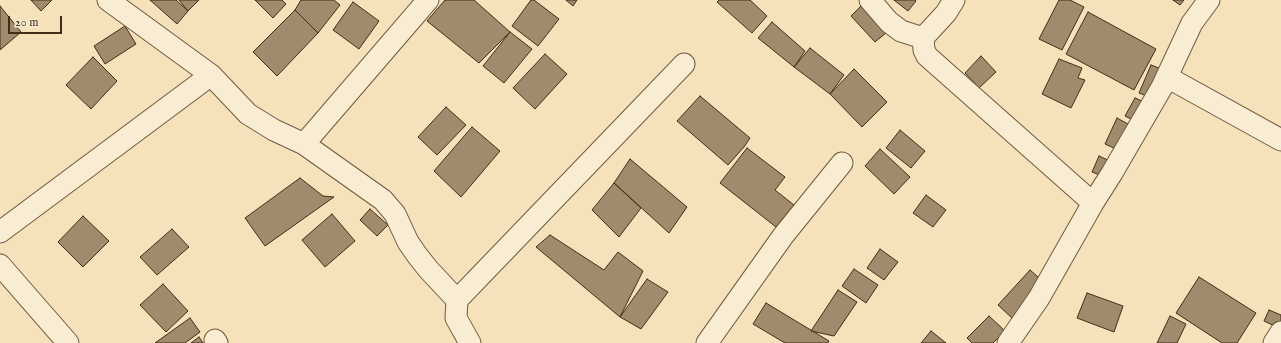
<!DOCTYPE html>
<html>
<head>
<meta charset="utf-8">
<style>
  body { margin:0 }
  #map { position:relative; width:1281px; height:343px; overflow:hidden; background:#f5e2ba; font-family:"IM FELL English",serif }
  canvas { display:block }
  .scale { position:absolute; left:8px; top:16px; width:54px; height:18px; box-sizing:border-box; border:2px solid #432d19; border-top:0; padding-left:5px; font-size:12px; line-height:14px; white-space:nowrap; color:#432d19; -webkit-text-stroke:3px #f8ecd2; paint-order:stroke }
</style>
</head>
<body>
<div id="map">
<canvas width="1281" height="343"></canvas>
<div class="scale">20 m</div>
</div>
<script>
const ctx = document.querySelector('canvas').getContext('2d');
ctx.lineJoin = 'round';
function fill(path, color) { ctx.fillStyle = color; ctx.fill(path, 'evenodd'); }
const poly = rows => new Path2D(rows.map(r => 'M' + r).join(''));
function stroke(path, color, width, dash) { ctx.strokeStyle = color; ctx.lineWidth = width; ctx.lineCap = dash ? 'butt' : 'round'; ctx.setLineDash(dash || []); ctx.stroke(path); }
const building = poly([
  [31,0,52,0,41,11,31,0],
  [150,0,176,0,188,11,177,24,150,0],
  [179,0,199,0,188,11,179,0],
  [255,0,282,0,286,4,273,18,255,0],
  [301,0,334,0,340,5,318,33,295,10,301,0],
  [445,0,474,0,510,32,479,63,427,21,445,0],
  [531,0,534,0,559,19,538,46,512,26,531,0],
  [566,0,577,0,573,6,566,0],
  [719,0,750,0,767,16,752,33,717,2,719,0],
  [894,0,915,0,916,1,908,11,894,0],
  [1059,0,1070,0,1084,7,1062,50,1039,39,1059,0],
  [1173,0,1184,0,1180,5,1173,0],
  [353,2,379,21,359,49,333,30,353,2],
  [0,6,21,32,0,50,0,6],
  [861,6,886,33,875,42,851,16,861,6],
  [295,10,318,33,277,76,253,52,295,10],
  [1088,12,1156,49,1134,90,1066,54,1088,12],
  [772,22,805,51,794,67,758,38,772,22],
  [125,26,136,44,105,64,94,46,125,26],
  [510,32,532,49,504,83,483,66,510,32],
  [810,48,844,75,830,94,794,67,810,48],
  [545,54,567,74,535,109,513,88,545,54],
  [981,56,996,72,979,88,965,73,981,56],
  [93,57,117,81,91,109,66,85,93,57],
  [1059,59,1082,68,1078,78,1085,80,1071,108,1042,94,1059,59],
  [1151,65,1164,70,1152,98,1139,93,1151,65],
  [854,69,887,102,862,127,830,94,854,69],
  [700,96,750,138,744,147,728,165,677,121,700,96],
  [1135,98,1144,102,1135,121,1125,116,1135,98],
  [446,107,466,125,437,155,418,137,446,107],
  [1117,118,1128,124,1116,149,1105,144,1117,118],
  [472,127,500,151,461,197,434,171,472,127],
  [900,130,925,151,911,168,886,148,900,130],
  [747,148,785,177,775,190,794,205,776,227,720,183,747,148],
  [880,149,910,177,894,194,865,166,880,149],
  [1099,156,1112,162,1105,177,1092,172,1099,156],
  [630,159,687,207,669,233,614,183,630,159],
  [300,178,323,196,334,197,265,246,245,218,300,178],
  [614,183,641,208,619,237,592,210,614,183],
  [926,195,946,210,933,227,913,213,926,195],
  [370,209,388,225,377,236,360,220,370,209],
  [332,214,355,241,325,267,302,240,332,214],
  [83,216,109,241,83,267,58,242,83,216],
  [172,229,189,247,157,275,140,257,172,229],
  [550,235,604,270,618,252,643,271,620,317,536,247,550,235],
  [880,249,898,262,884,280,867,268,880,249],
  [854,269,878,285,866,303,842,286,854,269],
  [1030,270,1045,283,1013,319,998,305,1030,270],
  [1199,277,1256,313,1237,343,1222,343,1176,313,1199,277],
  [647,279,668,292,641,329,620,317,647,279],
  [163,284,188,311,166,332,140,305,163,284],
  [838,290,857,302,834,336,811,331,838,290],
  [1087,293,1123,306,1114,332,1077,318,1087,293],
  [766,303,829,341,828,343,785,343,753,324,766,303],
  [1269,310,1281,315,1281,323,1279,328,1264,321,1269,310],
  [989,316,1005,331,993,343,972,343,967,338,989,316],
  [1170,316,1186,324,1177,343,1157,343,1170,316],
  [190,318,200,332,185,343,155,343,190,318],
  [931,331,946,343,921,343,931,331],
  [199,337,203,343,191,343,199,337]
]);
const minor = poly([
  [108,0,211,75,248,114,274,130,304,144,383,200,395,214,408,242,417,255,428,269,457,300,456,318,470,343],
  [870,0,889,22,901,31,923,38],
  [923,38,924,50,927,56,1093,203],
  [923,38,946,13,954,0],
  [1167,77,1281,140],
  [304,144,428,0],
  [0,232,211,75],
  [0,265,68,343],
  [457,300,684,64],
  [215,340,217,343],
  [707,343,783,236,842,163],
  [1008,343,1039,298,1093,203,1112,173,1162,87,1192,23,1209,0],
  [1274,343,1281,332]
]);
fill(building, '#a08b6d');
stroke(building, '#432d19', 1);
stroke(minor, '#705a41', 23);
stroke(minor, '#f8ecd2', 21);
</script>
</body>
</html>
